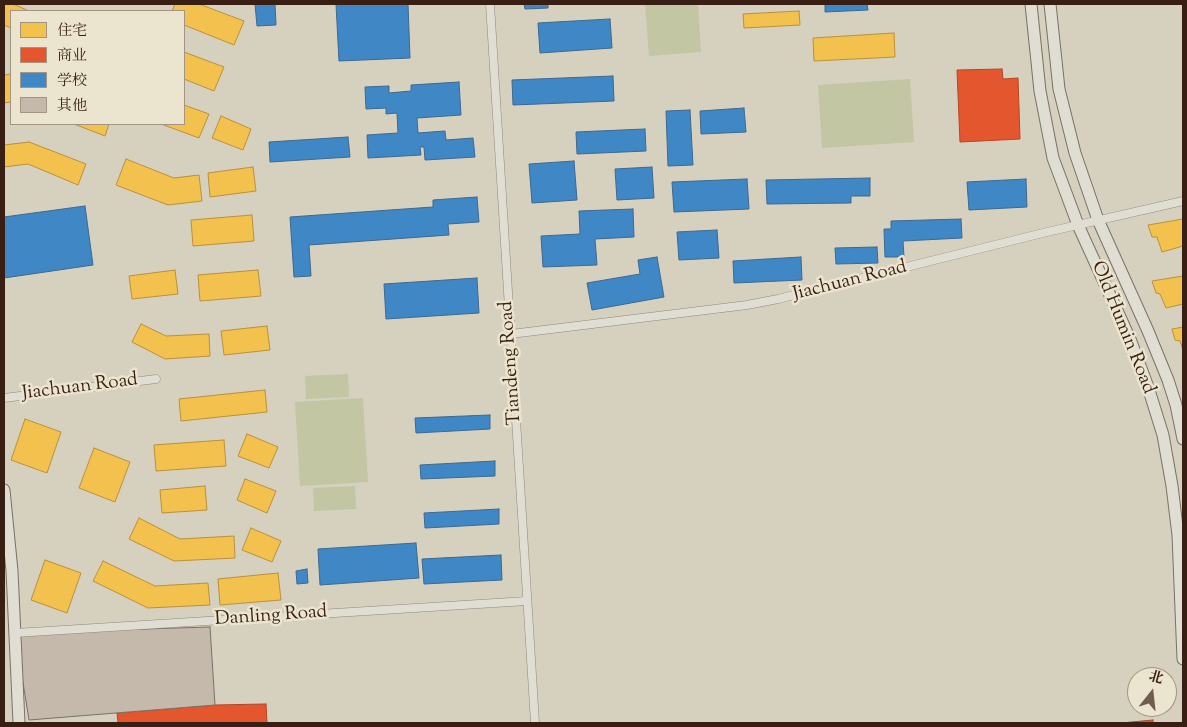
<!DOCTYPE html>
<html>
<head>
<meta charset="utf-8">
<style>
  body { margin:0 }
  #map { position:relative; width:1187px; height:727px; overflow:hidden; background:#d6d0be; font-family:"Sorts Mill Goudy","Noto Serif SC",serif }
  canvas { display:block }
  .frame { position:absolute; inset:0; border:5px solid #391f13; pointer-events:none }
  .legend { position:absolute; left:10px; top:10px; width:175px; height:115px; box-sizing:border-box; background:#ebe4ce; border:1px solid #a49583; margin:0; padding:6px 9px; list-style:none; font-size:15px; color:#391f13 }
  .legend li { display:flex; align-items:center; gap:10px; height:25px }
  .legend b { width:25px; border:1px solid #a49583 }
  .north { position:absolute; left:1127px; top:667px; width:50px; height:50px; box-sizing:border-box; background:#ebe4ce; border:1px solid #a49583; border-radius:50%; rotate:16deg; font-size:14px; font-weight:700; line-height:20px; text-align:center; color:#391f13 }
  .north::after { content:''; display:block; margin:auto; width:18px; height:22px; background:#705d4f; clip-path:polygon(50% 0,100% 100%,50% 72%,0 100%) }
</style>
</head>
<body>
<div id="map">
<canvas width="1187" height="727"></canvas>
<div class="frame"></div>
<ul class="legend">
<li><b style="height:14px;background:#f2c14e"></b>住宅</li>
<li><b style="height:14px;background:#e4572e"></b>商业</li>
<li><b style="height:14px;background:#3f88c5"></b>学校</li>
<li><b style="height:14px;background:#c4b9aa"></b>其他</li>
</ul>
<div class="north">北</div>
</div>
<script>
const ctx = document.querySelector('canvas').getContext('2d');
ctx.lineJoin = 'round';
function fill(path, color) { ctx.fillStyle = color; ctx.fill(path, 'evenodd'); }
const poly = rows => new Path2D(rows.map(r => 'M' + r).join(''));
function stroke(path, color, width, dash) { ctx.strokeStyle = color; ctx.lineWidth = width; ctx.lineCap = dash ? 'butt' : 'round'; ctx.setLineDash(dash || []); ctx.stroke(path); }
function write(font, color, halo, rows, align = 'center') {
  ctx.font = font + ' "Sorts Mill Goudy",serif'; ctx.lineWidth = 5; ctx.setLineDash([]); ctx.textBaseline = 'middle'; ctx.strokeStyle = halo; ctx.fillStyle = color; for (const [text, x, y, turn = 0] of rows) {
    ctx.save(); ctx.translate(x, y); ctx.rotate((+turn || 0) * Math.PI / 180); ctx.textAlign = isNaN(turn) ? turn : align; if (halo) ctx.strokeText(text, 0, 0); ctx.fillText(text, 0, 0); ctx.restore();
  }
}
const green = poly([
  [645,4,698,4,701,52,649,56],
  [910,79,914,142,822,148,818,85],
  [348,374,349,397,306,399,305,376],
  [363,398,368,482,300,486,295,402],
  [355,486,356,509,314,511,313,488]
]);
const homes = poly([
  [4,4,13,4,27,10,27,11,11,11,11,28,4,25,4,4],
  [175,4,199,4,244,21,234,45,184,25,184,11,172,11,175,4],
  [799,11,800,25,744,28,743,14,799,11],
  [894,33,895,57,814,61,813,38,894,33],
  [184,52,224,67,214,91,184,79,184,52],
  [11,74,11,102,4,103,4,75,11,74],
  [184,105,209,114,199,138,161,124,184,124,184,105],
  [221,116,251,129,243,150,212,138,221,116],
  [74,124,109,124,105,136,74,124],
  [29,142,86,164,78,185,28,164,4,167,4,145,29,142],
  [126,159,174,178,199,175,202,201,168,205,116,185,126,159],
  [253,167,256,191,210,197,208,173,253,167],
  [252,215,254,241,193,246,191,220,252,215],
  [1183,219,1183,246,1162,252,1157,237,1152,237,1148,225,1183,219],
  [175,270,178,294,132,299,129,276,175,270],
  [258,270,261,296,200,301,198,275,258,270],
  [1183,276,1183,304,1166,308,1160,294,1156,293,1152,281,1183,276],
  [141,324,166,336,209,334,210,356,165,359,132,342,141,324],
  [267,326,270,350,224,355,221,331,267,326],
  [1183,327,1183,350,1180,341,1175,340,1172,329,1183,327],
  [265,390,267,412,181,421,179,399,265,390],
  [25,419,61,432,47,473,11,460,25,419],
  [247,434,278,447,269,468,238,456,247,434],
  [224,440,226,466,156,471,154,445,224,440],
  [94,448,130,462,115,502,79,488,94,448],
  [245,479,276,491,267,513,237,500,245,479],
  [205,486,207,510,162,513,160,490,205,486],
  [139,518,180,539,234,536,235,558,174,561,129,539,139,518],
  [251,528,281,541,272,562,242,550,251,528],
  [45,560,81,573,67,613,31,600,45,560],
  [103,561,155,586,208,583,210,605,148,608,93,581,103,561],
  [278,573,281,600,220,605,218,579,278,573]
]);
const shops = poly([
  [1002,69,1003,79,1018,78,1020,139,960,142,957,70,1002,69],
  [266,704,267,723,118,723,117,713,215,705,266,704],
  [1153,720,1153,723,1121,723,1153,720]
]);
const schools = poly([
  [255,4,275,4,276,25,257,26,255,4],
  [336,4,408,4,410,58,339,61,336,4],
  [524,4,548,4,548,8,525,9,524,4],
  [825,4,867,4,868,10,825,12,825,4],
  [610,19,612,48,540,53,538,23,610,19],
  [613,76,614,101,513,105,512,80,613,76],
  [459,82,461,115,417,118,418,133,445,131,446,140,473,138,475,157,425,160,424,147,420,147,421,155,368,158,367,135,398,133,397,113,386,114,386,108,366,109,365,87,389,86,389,93,411,91,411,85,459,82],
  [744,108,746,132,701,134,700,111,744,108],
  [690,110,693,165,668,166,666,111,690,110],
  [645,129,646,151,577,154,576,132,645,129],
  [348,137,350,157,270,162,269,142,348,137],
  [574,161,577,200,532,203,529,164,574,161],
  [652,167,654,198,617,200,615,169,652,167],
  [870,178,870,196,851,196,851,203,767,204,766,180,870,178],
  [747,179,749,209,674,212,672,182,747,179],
  [1026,179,1027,207,969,210,967,182,1026,179],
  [477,197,479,222,448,224,449,235,309,245,311,276,294,277,290,217,433,207,433,200,477,197],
  [85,206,93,265,4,278,4,217,85,206],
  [633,209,634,237,595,239,597,265,543,267,541,236,580,234,579,211,633,209],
  [961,219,962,238,903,241,904,257,885,257,884,229,891,229,891,221,961,219],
  [717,230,719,258,679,260,677,232,717,230],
  [877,247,878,263,836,264,835,248,877,247],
  [657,257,664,297,592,310,587,283,640,274,638,260,657,257],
  [801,257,802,280,734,283,733,261,801,257],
  [477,278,479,313,386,319,384,284,477,278],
  [490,415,490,429,416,433,415,418,490,415],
  [495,461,495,476,421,479,420,465,495,461],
  [499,509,499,524,425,528,424,513,499,509],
  [416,543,419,578,320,585,318,549,416,543],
  [501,555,502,580,424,584,422,559,501,555],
  [307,569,308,583,297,584,296,571,307,569]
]);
const building = poly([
  [210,627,215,705,29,720,15,633,210,627]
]);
const street = poly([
  [490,4,535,723],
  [511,334,747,305,778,299,1047,232,1183,201],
  [4,398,156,379],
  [15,633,527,601]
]);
const secondary = poly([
  [1031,4,1040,91,1053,158,1078,225,1130,339,1148,387,1163,435,1172,486,1178,535,1183,659],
  [1050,4,1059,89,1075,153,1098,220,1148,331,1168,380,1176,405,1183,439],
  [4,490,12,571,19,723]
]);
const streetNames = [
  ["Jiachuan Road",850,282,-14],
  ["Old Humin Road",1122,328,68],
  ["Tiandeng Road",512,363,-94],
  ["Jiachuan Road",80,388,-7],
  ["Danling Road",271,617,-4]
];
fill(green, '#c2c6a3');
fill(homes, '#f2c14e');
stroke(homes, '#ba903c', 1);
fill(shops, '#e4572e');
stroke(shops, '#b14626', 1);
fill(schools, '#3f88c5');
stroke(schools, '#3d6890', 1);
fill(building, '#c4b9aa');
stroke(building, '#797167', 1);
stroke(street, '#90887d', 9);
stroke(secondary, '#797167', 13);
stroke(street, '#e0ddd3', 8);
stroke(secondary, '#e0ddd3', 11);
write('19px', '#391f13', '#ebe4ce', streetNames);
</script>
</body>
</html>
